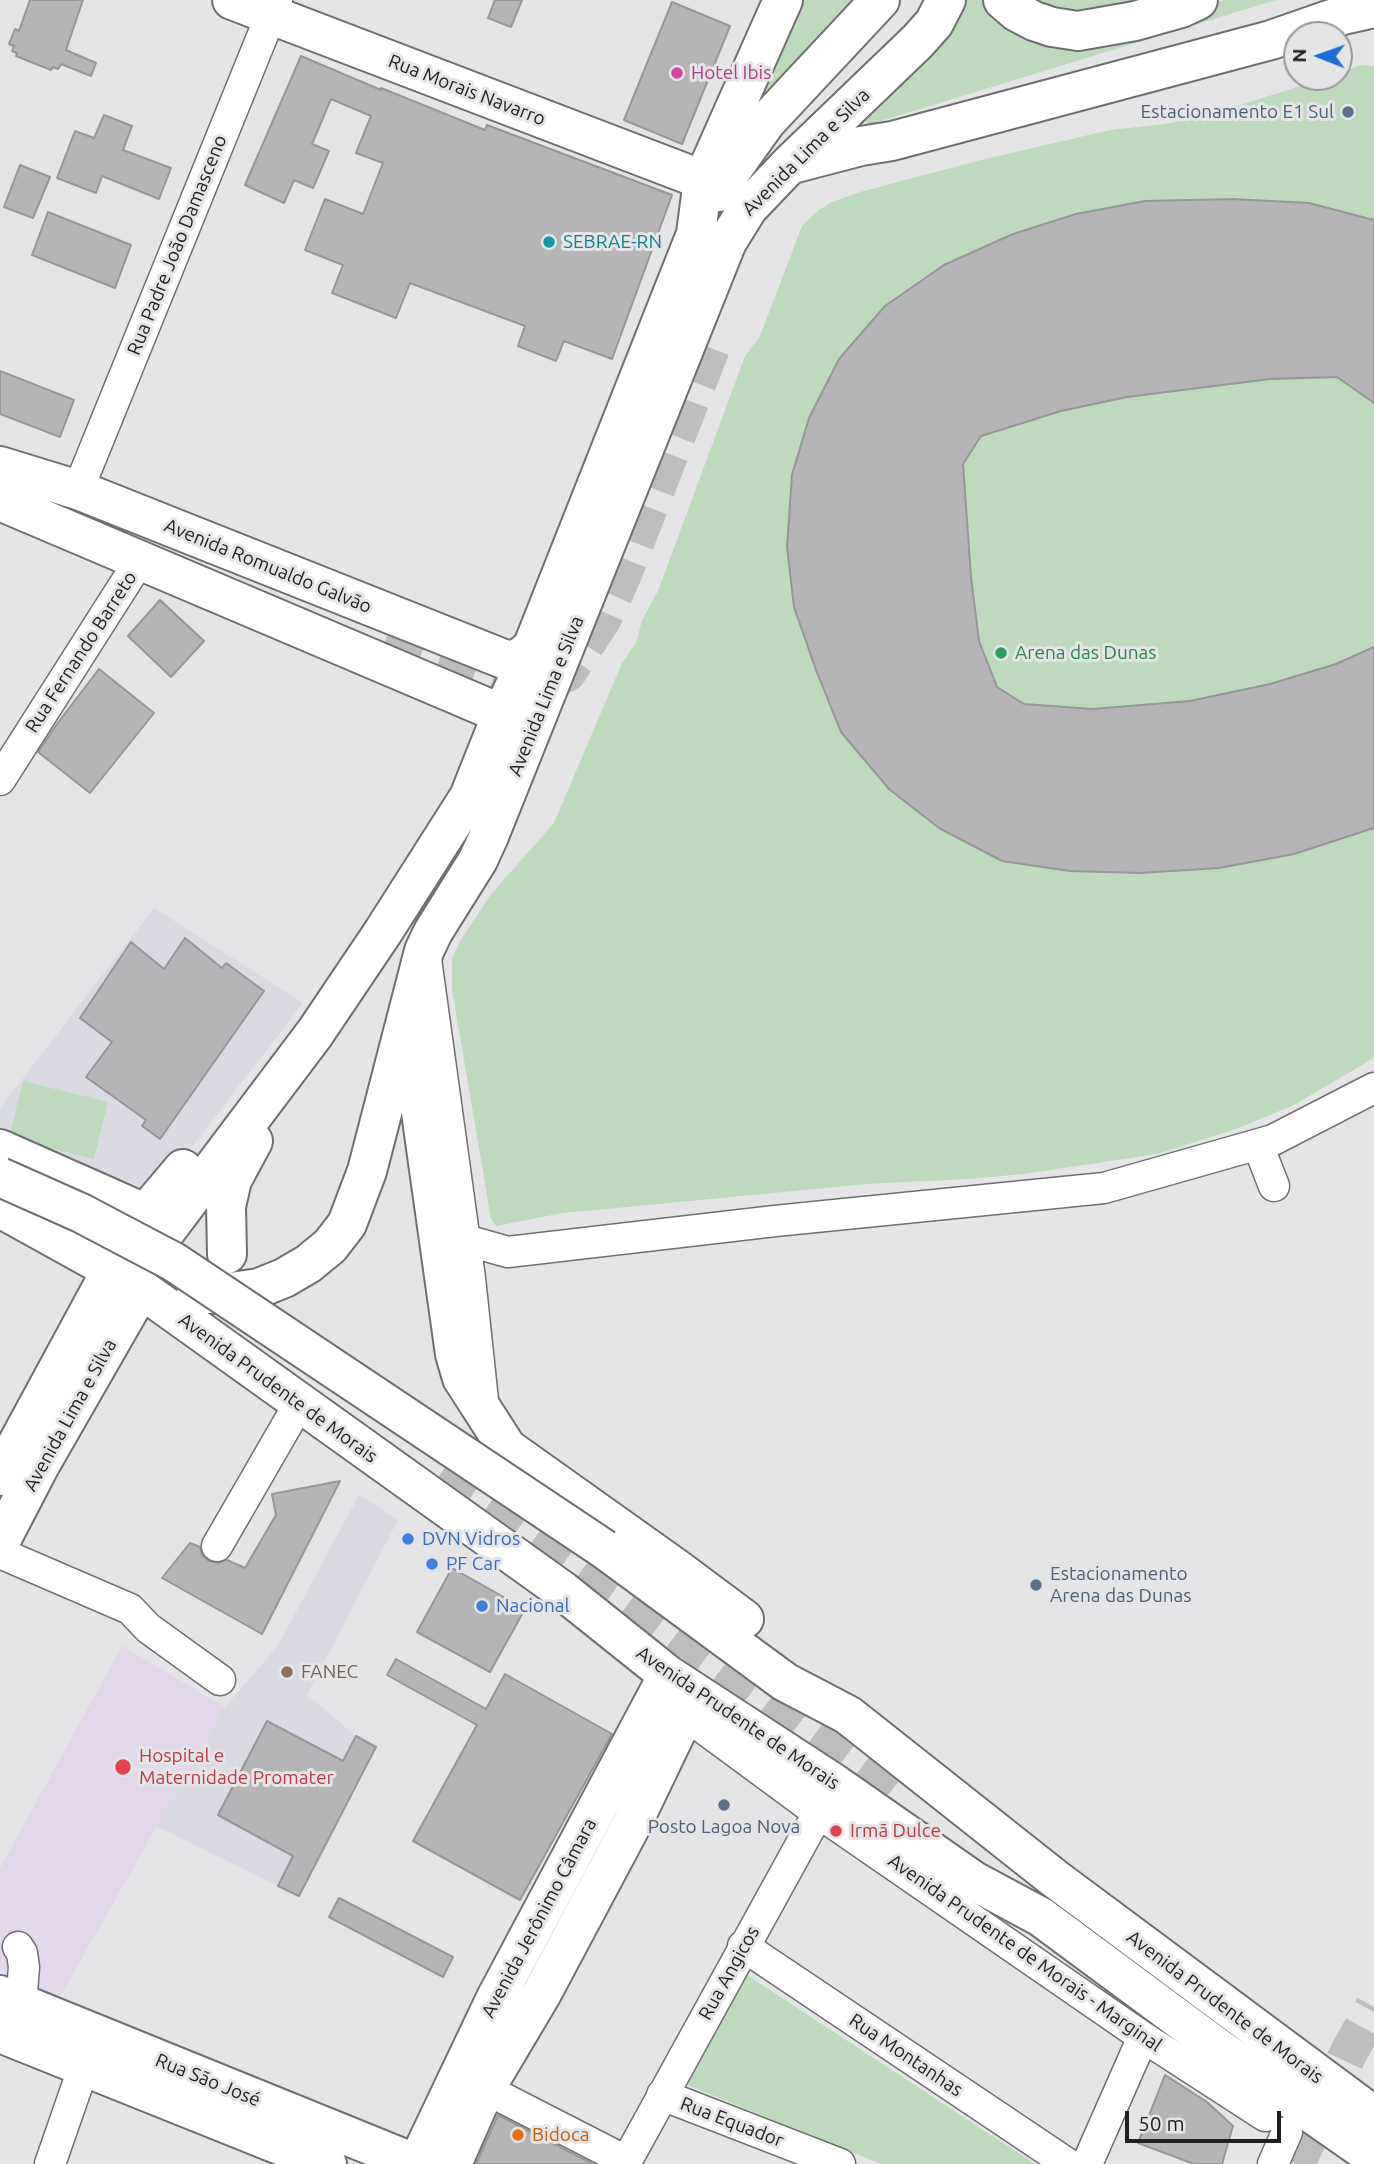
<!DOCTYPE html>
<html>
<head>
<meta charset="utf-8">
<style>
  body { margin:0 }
  #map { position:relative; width:1374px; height:2164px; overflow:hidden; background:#e5e5e7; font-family:Ubuntu,sans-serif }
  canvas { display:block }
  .north { position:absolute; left:1283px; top:21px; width:70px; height:70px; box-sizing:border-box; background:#e5e5e7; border:2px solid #969697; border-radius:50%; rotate:271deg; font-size:19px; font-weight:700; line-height:28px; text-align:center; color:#1f1f20 }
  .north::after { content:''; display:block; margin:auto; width:24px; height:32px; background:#1b6ed8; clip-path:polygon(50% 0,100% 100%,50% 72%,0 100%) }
  .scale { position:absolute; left:1125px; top:2111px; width:156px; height:32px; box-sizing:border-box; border:4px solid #1f1f20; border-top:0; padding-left:9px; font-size:21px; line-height:24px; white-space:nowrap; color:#1f1f20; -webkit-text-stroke:5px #e5e5e7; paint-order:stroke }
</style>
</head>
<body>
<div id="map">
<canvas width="1374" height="2164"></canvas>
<div class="north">N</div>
<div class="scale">50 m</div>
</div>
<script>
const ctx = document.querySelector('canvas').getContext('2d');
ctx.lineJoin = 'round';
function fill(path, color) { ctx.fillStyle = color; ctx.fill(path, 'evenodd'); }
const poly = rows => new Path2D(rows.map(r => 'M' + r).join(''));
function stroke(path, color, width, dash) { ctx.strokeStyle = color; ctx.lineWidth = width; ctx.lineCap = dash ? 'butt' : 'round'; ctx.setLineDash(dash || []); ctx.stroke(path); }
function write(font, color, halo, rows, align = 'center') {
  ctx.font = font + ' Ubuntu,sans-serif'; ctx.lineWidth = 6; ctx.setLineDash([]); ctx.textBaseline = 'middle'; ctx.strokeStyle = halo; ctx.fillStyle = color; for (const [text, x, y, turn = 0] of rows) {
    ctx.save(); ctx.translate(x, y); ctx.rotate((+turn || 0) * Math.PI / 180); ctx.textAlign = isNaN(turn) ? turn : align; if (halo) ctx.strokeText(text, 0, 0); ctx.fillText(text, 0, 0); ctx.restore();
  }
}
const built = poly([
  [154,908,303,1003,157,1192,0,1135,0,1108],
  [359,1495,398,1520,307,1695,356,1736,278,1886,157,1826,225,1707,277,1647]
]);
const medical = poly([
  [122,1646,225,1707,59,1998,0,1972,0,1868]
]);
const green = poly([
  [801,0,857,0,744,121],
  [957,0,987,0,1115,40,1224,0,1276,0,871,124,865,122,863,109],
  [1022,0,1173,0,1091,20],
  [1360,65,1374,66,1374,1058,1294,1105,1236,1129,1157,1154,1024,1174,969,1179,867,1184,617,1208,563,1213,496,1226,491,1219,455,1007,452,989,452,959,460,941,492,893,554,823,622,663,636,643,642,620,658,591,745,356,760,336,802,226,819,210,832,202,860,192,981,160,1110,130,1165,124,1204,116,1330,77,1339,77,1339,74],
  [23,1081,108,1102,94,1159,9,1138],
  [741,1971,1035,2164,881,2164,685,2084]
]);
const building = poly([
  [30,0,83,0,66,50,96,63,91,76,61,64,58,69,53,67,51,70,16,56,17,53,12,51,14,46,9,44,15,29,19,31,30,0],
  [495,0,522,0,511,27,488,18,495,0],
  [672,2,730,26,682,144,624,120,672,2],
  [301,56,381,90,381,88,485,130,487,125,672,195,612,359,564,341,556,361,518,346,525,326,410,283,396,318,332,293,343,265,305,250,325,199,363,214,383,163,356,153,371,116,331,99,312,144,329,151,313,188,294,180,284,203,245,185,301,56],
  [104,115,132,126,123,150,171,168,159,199,102,176,96,193,57,178,75,131,94,138,104,115],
  [20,165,50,177,33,218,4,207,20,165],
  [1232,199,1309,203,1374,220,1374,403,1337,377,1270,379,1127,397,1061,411,981,436,963,464,971,577,979,641,997,687,1024,704,1092,709,1190,701,1270,684,1336,664,1374,647,1374,828,1294,854,1219,868,1140,873,1070,871,1002,861,939,828,889,789,841,732,816,670,794,607,787,547,792,475,809,418,839,359,885,306,944,265,1013,234,1076,214,1145,201,1232,199],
  [48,212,131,245,115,288,32,255,48,212],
  [0,371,74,400,60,437,0,414,0,371],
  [160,600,204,641,171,677,128,636,160,600],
  [99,669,154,713,90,793,38,752,57,724,99,669],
  [185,938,222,968,226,963,264,991,160,1139,142,1126,146,1120,86,1077,112,1042,80,1018,131,942,164,969,185,938],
  [340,1481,262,1634,162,1578,190,1543,200,1547,202,1555,209,1561,218,1563,227,1560,245,1568,276,1515,272,1494,340,1481],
  [452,1568,525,1609,490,1672,417,1632,452,1568],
  [396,1659,486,1709,505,1674,612,1734,520,1900,413,1841,477,1725,387,1675,396,1659],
  [267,1721,343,1761,356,1736,376,1747,299,1896,278,1886,293,1856,218,1815,267,1721],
  [339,1898,453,1957,443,1977,329,1917,339,1898],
  [1165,2075,1207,2102,1233,2126,1222,2164,1194,2164,1138,2143,1165,2075],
  [498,2115,593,2164,476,2164,498,2115]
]);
const majorTunnel = poly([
  [384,645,494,685,517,690,535,689,567,673,603,618,623,574,711,348],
  [447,1465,636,1600,899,1799],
  [1296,2164,1348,2054,1374,2007]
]);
const minor = poly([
  [78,490,277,0],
  [0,780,140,560],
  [426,959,470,1278,484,1410],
  [1258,1145,1274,1186],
  [465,1240,508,1252,775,1221,1104,1188,1273,1140,1374,1088],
  [217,1546,299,1404],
  [0,1553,130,1609,148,1628,220,1680],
  [684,1714,817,1812,1143,2037,1265,2116],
  [743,1946,1068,2164],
  [18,1947,22,1953,24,1967,21,2004],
  [468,2080,626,2161],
  [662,2095,840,2164],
  [50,2164,90,2049],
  [625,2164,827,1797],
  [1087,2164,1143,2037],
  [1273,2164,1287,2132]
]);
const major = poly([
  [232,0,703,180],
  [792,164,861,146,892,141,1271,40,1343,15,1374,8],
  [719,192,729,174,766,122,880,0],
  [0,466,78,490,506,660,518,659,532,648],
  [0,501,502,714],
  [410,1034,455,1354,462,1378,507,1448,677,1569,744,1619],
  [0,1149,140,1211,150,1208,183,1169],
  [0,1208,123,1276,563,1591,668,1675,835,1784,974,1881,1041,1917,1218,2048,1374,2157],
  [162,1236,315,1033,383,932,469,797,502,714,532,648,696,234,703,180,783,0],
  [227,1254,226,1206,232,1180,253,1141],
  [196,1294,217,1294,259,1288,284,1278,308,1264,330,1246,347,1224,367,1171,424,951,433,932,478,860,489,836,727,242,748,208,789,165,918,41,934,23,946,0],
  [0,1476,112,1269],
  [0,1542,40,1465,141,1289],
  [604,1549,785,1682,848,1715,1054,1878,1374,2116],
  [0,1995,417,2164,496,1998,668,1675],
  [0,2033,327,2164],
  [452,2164,485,2089,542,1993,633,1822,695,1693]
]);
const highway = poly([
  [1003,0,1017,12,1034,21,1052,27,1078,31,1135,21,1181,8,1198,0]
]);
const majorBridge = poly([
  [0,1177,81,1213,174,1262,604,1549]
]);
const markers = [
  [677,73,7,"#d1479c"],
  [1348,112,7,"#5c6f8a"],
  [549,242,7,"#0f9aa8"],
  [1001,653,7,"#2e9e5b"],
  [408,1539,7,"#3f7fe0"],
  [432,1564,7,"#3f7fe0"],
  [1036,1585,7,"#5c6f8a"],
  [482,1606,7,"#3f7fe0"],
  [287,1672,7,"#8d6e63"],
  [123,1767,9,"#e0444e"],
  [724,1805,7,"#5c6f8a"],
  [836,1831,7,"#e0444e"],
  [518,2135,7,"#e8710a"]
];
const hotelNames = [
  ["Hotel Ibis",691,73]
];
const streetNames = [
  ["Rua Morais Navarro",467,90,21],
  ["Avenida Lima e Silva",806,152,-45],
  ["Rua Padre João Damasceno",177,245,-68],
  ["Avenida Romualdo Galvão",268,566,22],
  ["Rua Fernando Barreto",81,652,-57],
  ["Avenida Lima e Silva",546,696,-68],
  ["Avenida Prudente de Morais",278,1388,36],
  ["Avenida Lima e Silva",70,1415,-61],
  ["Avenida Prudente de Morais",738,1718,34],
  ["Avenida Jerônimo Câmara",539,1918,-62],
  ["Avenida Prudente de Morais - Marginal",1025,1953,35],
  ["Rua Angicos",729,1973,-61],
  ["Avenida Prudente de Morais",1225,2007,37],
  ["Rua Montanhas",906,2055,34],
  ["Rua São José",208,2080,22],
  ["Rua Equador",732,2122,21]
];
const serviceNames = [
  ["Estacionamento E1 Sul",1334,112],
  ["Estacionamento",1050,1574,"left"],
  ["Arena das Dunas",1050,1596,"left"],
  ["Posto Lagoa Nova",724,1827,"center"]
];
const cultureNames = [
  ["SEBRAE-RN",563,242]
];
const leisureNames = [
  ["Arena das Dunas",1015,653]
];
const shopNames = [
  ["DVN Vidros",422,1539],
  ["PF Car",446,1564],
  ["Nacional",496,1606]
];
const educationNames = [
  ["FANEC",301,1672]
];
const healthNames = [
  ["Hospital e",139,1756],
  ["Maternidade Promater",139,1778],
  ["Irmã Dulce",850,1831]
];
const foodNames = [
  ["Bidoca",532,2135]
];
fill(built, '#dadae3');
fill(medical, '#e2d7eb');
fill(green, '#bddbbc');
fill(building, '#b5b5b7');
stroke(building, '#969698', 2);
stroke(majorTunnel, '#bdbdbf', 38, [38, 19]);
stroke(minor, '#6f6f70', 33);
stroke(major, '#6f6f70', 42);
stroke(highway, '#6f6f70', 42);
stroke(minor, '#fff', 30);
stroke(major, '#fff', 38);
stroke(highway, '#fff', 38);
stroke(majorBridge, '#6f6f70', 42, []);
stroke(majorBridge, '#fff', 38);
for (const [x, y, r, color] of markers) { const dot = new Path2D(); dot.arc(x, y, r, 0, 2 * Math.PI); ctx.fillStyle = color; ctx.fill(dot); stroke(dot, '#e5e5e7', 2.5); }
write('19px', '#b23c85', '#e5e5e7', hotelNames, 'left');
write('19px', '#1f1f20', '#e5e5e7', streetNames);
write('19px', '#4e5e75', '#e5e5e7', serviceNames, 'right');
write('19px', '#0d838f', '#e5e5e7', cultureNames, 'left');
write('19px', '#27864d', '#e5e5e7', leisureNames, 'left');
write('19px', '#366cbe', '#e5e5e7', shopNames, 'left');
write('19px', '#785e54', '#e5e5e7', educationNames, 'left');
write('19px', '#be3a42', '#e5e5e7', healthNames, 'left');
write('19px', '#c56008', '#e5e5e7', foodNames, 'left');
</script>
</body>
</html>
